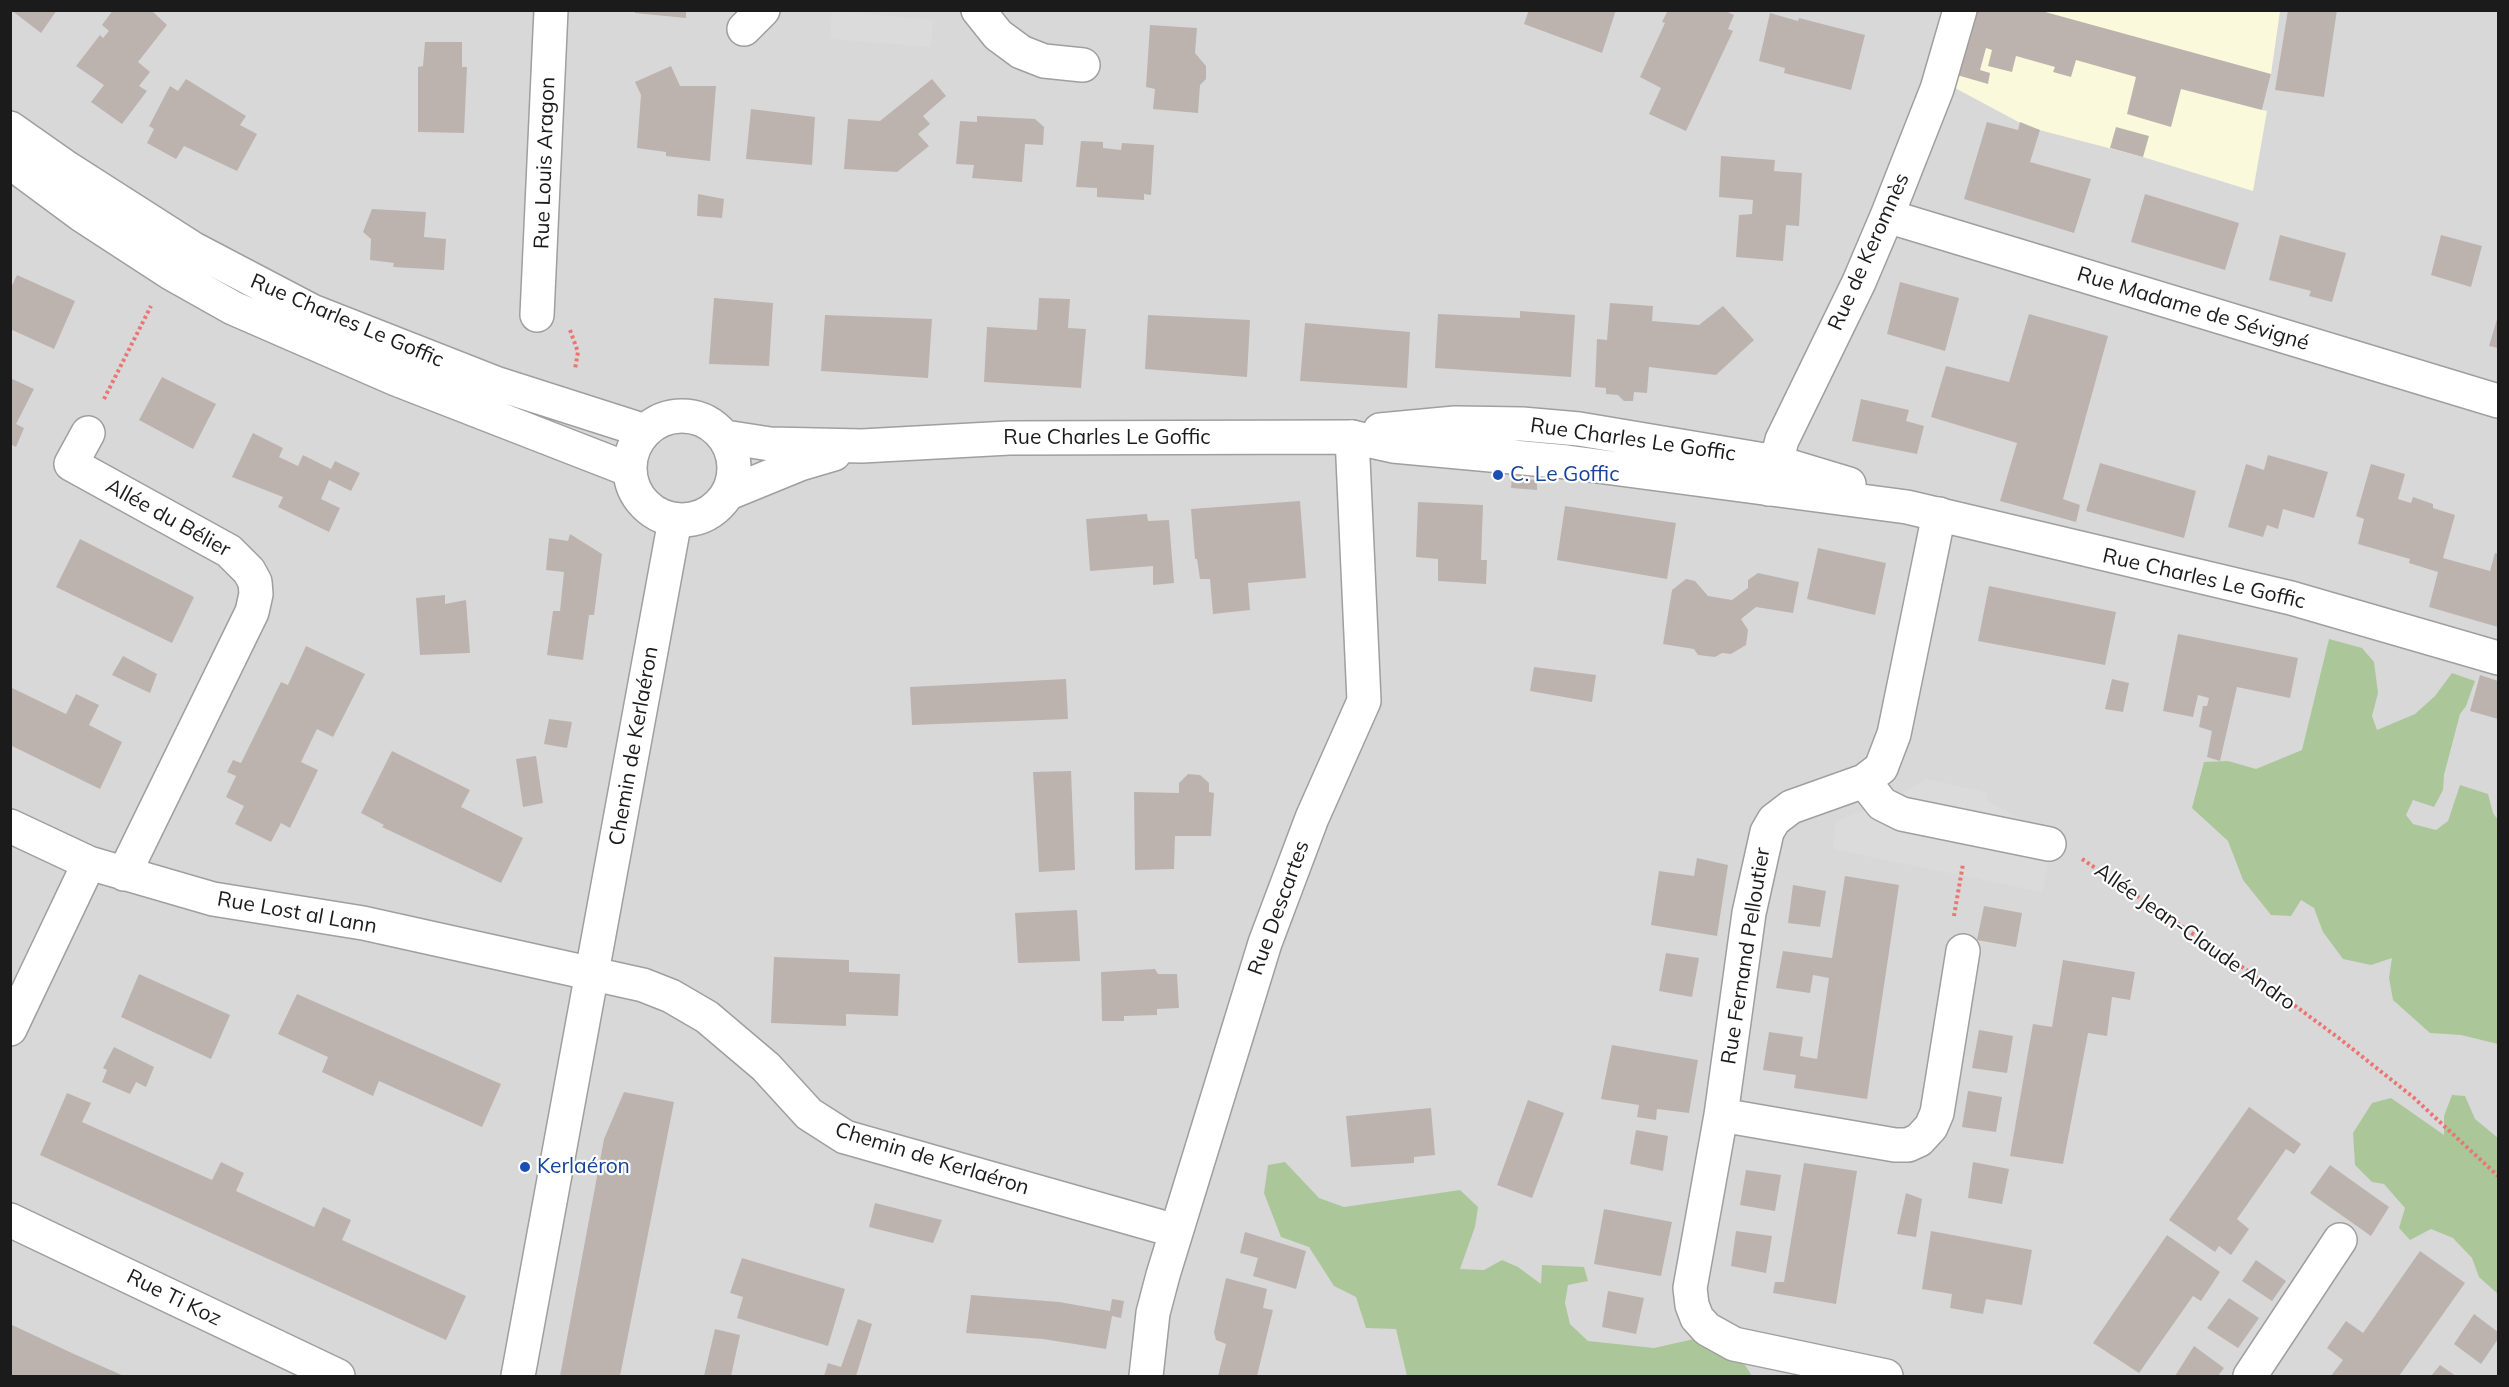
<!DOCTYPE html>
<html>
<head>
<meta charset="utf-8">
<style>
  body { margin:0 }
  #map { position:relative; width:2509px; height:1387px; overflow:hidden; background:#ece7e1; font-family:Mulish,sans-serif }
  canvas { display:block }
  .frame { position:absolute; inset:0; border:12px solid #1b1b1b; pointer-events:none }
</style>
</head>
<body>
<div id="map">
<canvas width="2509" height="1387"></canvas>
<div class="frame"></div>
</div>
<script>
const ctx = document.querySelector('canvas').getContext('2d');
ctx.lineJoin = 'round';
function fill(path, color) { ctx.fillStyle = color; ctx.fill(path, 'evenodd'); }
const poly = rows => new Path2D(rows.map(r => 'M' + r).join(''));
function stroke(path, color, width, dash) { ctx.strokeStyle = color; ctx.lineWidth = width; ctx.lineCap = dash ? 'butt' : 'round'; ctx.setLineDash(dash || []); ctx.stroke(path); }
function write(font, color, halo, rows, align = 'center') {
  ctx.font = font + ' Mulish,sans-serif'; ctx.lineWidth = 4.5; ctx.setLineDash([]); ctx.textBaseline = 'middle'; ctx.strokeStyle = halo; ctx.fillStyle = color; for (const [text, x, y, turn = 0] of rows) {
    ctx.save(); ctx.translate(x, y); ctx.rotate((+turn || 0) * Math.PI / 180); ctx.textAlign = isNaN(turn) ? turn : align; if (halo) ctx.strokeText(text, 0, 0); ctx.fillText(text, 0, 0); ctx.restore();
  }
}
const residential = poly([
  [11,11,2498,11,2498,1376,11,1376]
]);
const education = poly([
  [1975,11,2280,11,2271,74,2262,110,2267,111,2253,191,2143,157,2028,127,1955,88]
]);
const forest = poly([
  [2329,639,2362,648,2374,662,2378,693,2372,716,2377,730,2415,714,2435,696,2452,673,2475,681,2466,706,2460,714,2444,775,2443,790,2434,807,2413,800,2406,815,2413,824,2436,830,2448,821,2460,785,2488,794,2493,813,2498,820,2498,1044,2461,1035,2430,1033,2393,1000,2389,978,2392,958,2371,965,2343,959,2323,932,2314,908,2301,900,2291,916,2271,915,2243,880,2228,841,2192,808,2204,762,2228,761,2256,769,2302,750],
  [2452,1095,2465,1096,2475,1119,2498,1138,2498,1294,2479,1277,2472,1258,2453,1238,2431,1229,2410,1240,2399,1228,2405,1208,2384,1184,2372,1182,2355,1165,2353,1133,2372,1103,2391,1098,2444,1135,2444,1116],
  [1285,1162,1319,1198,1344,1207,1460,1190,1478,1207,1475,1227,1460,1269,1484,1270,1502,1260,1518,1267,1541,1284,1542,1265,1584,1267,1588,1281,1568,1285,1565,1303,1570,1324,1588,1341,1654,1348,1694,1339,1712,1351,1745,1365,1752,1376,1407,1376,1396,1329,1366,1328,1356,1297,1334,1286,1309,1247,1281,1237,1264,1193,1268,1165]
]);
const parking = poly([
  [832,11,933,20,931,47,830,39],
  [1927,779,1988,793,1986,800,2022,820,2040,836,2053,838,2042,892,1833,849,1836,821,1882,804]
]);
const building = poly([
  [11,10,57,10,41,33],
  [113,10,151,10,167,25,138,62,150,72,139,86,147,91,122,124,91,102,104,85,76,66,100,35,103,38,109,31,102,25],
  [635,10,686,10,686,18,635,13],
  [1529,10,1616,10,1602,53,1524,24],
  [1668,10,1724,10,1734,15,1728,29,1733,31,1686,131,1649,114,1661,88,1640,77,1665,23,1662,22],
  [1975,10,2038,10,2271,74,2262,110,2181,89,2171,127,2127,114,2136,77,2076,60,2071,77,2053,72,2055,67,2016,56,2012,72,1988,66,1992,50,1986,48,1980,70,1990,73,1988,84,1957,75],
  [2288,10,2337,10,2324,97,2275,90],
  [1770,13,1798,21,1799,18,1865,35,1851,90,1784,73,1785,68,1759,61],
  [1150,25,1197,28,1195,53,1206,66,1206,79,1200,85,1198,113,1153,109,1155,89,1146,87],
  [425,42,462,42,462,67,467,67,464,133,418,132,418,67,423,66],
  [671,66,680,86,716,86,710,161,666,156,666,152,637,148,641,95,635,82],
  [186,79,246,116,240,125,257,134,237,171,184,146,176,159,147,143,154,129,149,126,170,86,178,91],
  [932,79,946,96,923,116,930,124,918,134,929,146,897,172,844,169,848,119,880,121],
  [751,109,815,117,812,165,746,159],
  [977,116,1035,119,1044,127,1043,145,1025,144,1022,182,972,178,974,165,956,164,960,121,977,122],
  [1987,122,2018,130,2020,122,2040,130,2030,162,2091,179,2074,233,1964,199],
  [2116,127,2149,136,2143,157,2110,148],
  [1081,141,1103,142,1103,148,1121,150,1122,143,1154,145,1151,195,1144,194,1144,200,1097,197,1097,188,1076,187],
  [1721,156,1775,160,1774,171,1802,173,1799,226,1786,225,1783,261,1736,257,1739,215,1752,214,1753,200,1719,197],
  [698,194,724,199,722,218,697,216],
  [2145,194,2239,223,2225,270,2131,242],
  [372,209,426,212,424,237,446,239,444,270,393,267,394,263,370,260,371,239,363,232],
  [2280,235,2346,253,2332,302,2309,296,2311,291,2269,280],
  [2441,235,2482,246,2471,287,2431,275],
  [17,275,75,301,54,349,10,329,10,290],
  [1900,282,1959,298,1945,351,1887,334],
  [714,298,773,303,769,366,709,364],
  [1039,298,1070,299,1068,328,1086,329,1081,388,984,382,987,327,1037,330],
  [1610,303,1653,306,1652,321,1699,325,1723,306,1754,340,1716,375,1649,367,1647,393,1634,392,1633,401,1624,401,1618,395,1606,394,1606,388,1595,387,1597,339,1607,340],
  [1520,311,1575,315,1571,377,1435,368,1438,314,1520,318],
  [2029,314,2108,336,2063,499,2080,505,2076,522,2000,501,2017,443,1931,417,1946,366,2009,382],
  [825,315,932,319,928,378,821,371],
  [1148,315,1250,320,1247,377,1145,369],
  [2498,316,2498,348,2489,346],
  [1305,323,1410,332,1407,388,1300,381],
  [162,377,216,404,193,449,139,420],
  [10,378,34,389,16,424,24,428,16,447,10,444],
  [1861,399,1909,410,1906,421,1924,426,1917,454,1852,441],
  [253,433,283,448,279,457,298,466,303,455,331,469,335,461,360,473,351,491,329,480,321,499,340,508,329,532,278,507,283,497,232,477],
  [2268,455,2328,472,2314,518,2283,509,2278,529,2267,525,2263,537,2228,527,2246,464,2264,470],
  [2100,463,2196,491,2184,538,2086,511],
  [2371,464,2405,474,2398,499,2411,503,2413,497,2433,504,2433,508,2455,515,2443,558,2490,571,2495,553,2498,554,2498,627,2429,607,2438,572,2409,563,2410,559,2358,544,2364,519,2356,516],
  [1512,478,1537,480,1537,490,1511,488],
  [1300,501,1306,578,1248,583,1250,610,1213,614,1210,579,1200,579,1197,559,1195,559,1191,509],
  [1418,502,1483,505,1481,560,1487,560,1486,584,1438,581,1438,559,1416,557],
  [1565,506,1676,523,1667,579,1557,560],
  [1147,514,1148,521,1169,520,1174,583,1153,585,1153,566,1090,571,1086,519],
  [570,534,602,554,594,615,589,615,583,660,547,655,553,611,560,611,564,572,546,570,549,538,568,541],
  [80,539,194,597,172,643,56,587],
  [1818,548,1886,563,1875,615,1807,599],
  [1758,573,1799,582,1793,613,1756,607,1741,619,1748,630,1746,645,1731,654,1722,653,1715,657,1698,655,1694,649,1663,644,1672,590,1686,579,1695,581,1708,596,1732,600,1748,588,1748,580],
  [1989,586,2116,612,2105,665,1978,641],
  [445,595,445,604,466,600,470,653,420,655,416,598],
  [2178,634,2298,658,2290,698,2237,687,2220,761,2207,757,2212,731,2199,727,2203,706,2207,706,2209,698,2198,695,2193,717,2163,711],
  [306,646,365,674,333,737,317,729,301,762,318,770,290,828,281,823,271,842,235,824,244,806,226,797,236,776,227,772,233,760,241,763,281,682,288,685],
  [123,656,157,674,150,693,112,675],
  [1534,667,1596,675,1592,702,1530,691],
  [2480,675,2498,681,2498,719,2470,711],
  [1066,679,1068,719,912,725,910,687],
  [2112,679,2129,683,2123,712,2105,709],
  [10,687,66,714,76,694,99,705,89,725,122,742,100,789,10,745],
  [549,719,572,722,567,748,544,744],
  [392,751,470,790,461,807,523,838,501,883,382,827,384,825,361,813],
  [536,756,543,803,523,807,516,759],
  [1071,771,1075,870,1039,872,1033,772],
  [1188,774,1200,775,1209,783,1209,792,1214,793,1211,836,1175,836,1174,869,1135,870,1134,792,1179,793,1179,783],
  [1697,858,1728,865,1717,936,1651,925,1659,871,1694,876],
  [1845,876,1899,885,1867,1099,1794,1088,1796,1075,1763,1070,1769,1032,1803,1037,1800,1056,1817,1059,1829,978,1813,975,1810,993,1776,988,1783,951,1832,958],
  [1793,885,1826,891,1820,927,1788,923],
  [1984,906,2022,913,2016,947,1977,940],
  [1077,910,1080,961,1018,963,1015,913],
  [1666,953,1699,958,1692,997,1659,991],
  [774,957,849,960,849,972,900,974,898,1016,846,1014,846,1026,771,1023],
  [2063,960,2135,972,2130,1000,2112,997,2107,1036,2088,1033,2063,1164,2010,1156,2033,1024,2052,1027],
  [1155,969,1158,974,1177,974,1179,1008,1157,1009,1157,1015,1124,1016,1124,1021,1102,1021,1101,972],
  [139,974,230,1015,211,1059,121,1017],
  [297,994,501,1084,482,1127,379,1081,373,1096,322,1072,328,1057,278,1034],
  [1979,1030,2013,1036,2007,1073,1972,1068],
  [1612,1045,1698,1060,1689,1113,1657,1109,1656,1120,1637,1117,1639,1105,1601,1099],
  [114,1047,154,1067,146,1087,136,1082,130,1094,102,1082,107,1070,103,1068],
  [1968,1091,2002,1097,1996,1132,1962,1127],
  [624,1092,674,1102,620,1376,560,1376,604,1139],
  [67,1093,91,1103,82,1122,212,1180,221,1162,244,1173,236,1191,314,1227,323,1207,351,1220,342,1240,466,1296,446,1340,40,1155],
  [1528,1100,1564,1113,1532,1198,1497,1185],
  [2249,1107,2301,1144,2294,1154,2286,1149,2237,1219,2249,1229,2231,1255,2219,1246,2215,1252,2169,1220],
  [1431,1108,1435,1155,1414,1157,1414,1163,1351,1167,1346,1116],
  [1636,1130,1668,1136,1663,1171,1630,1164],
  [1973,1162,2009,1169,2002,1204,1968,1198],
  [1804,1163,1857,1171,1836,1304,1773,1293,1775,1282,1784,1282],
  [2330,1165,2389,1207,2371,1236,2310,1193],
  [1746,1170,1781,1175,1775,1211,1740,1205],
  [1906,1193,1922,1199,1916,1237,1897,1234],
  [875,1203,942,1220,933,1243,869,1227],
  [1604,1209,1672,1222,1661,1276,1594,1264],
  [1736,1231,1772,1236,1766,1273,1731,1266],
  [1931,1231,2032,1250,2022,1305,1986,1299,1983,1314,1950,1308,1952,1294,1922,1289],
  [1245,1232,1306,1251,1296,1289,1253,1276,1258,1258,1240,1253],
  [2167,1235,2220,1272,2201,1301,2193,1296,2139,1373,2093,1343],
  [2420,1251,2465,1283,2426,1338,2399,1376,2331,1376,2343,1360,2327,1348,2346,1321,2363,1333],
  [742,1258,845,1289,828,1346,737,1318,743,1297,730,1293],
  [2256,1260,2286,1281,2272,1301,2242,1281],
  [1226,1278,1267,1289,1263,1308,1273,1310,1257,1376,1218,1376,1226,1344,1216,1340,1214,1332],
  [1608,1291,1644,1298,1636,1334,1602,1327],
  [971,1295,1059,1302,1110,1311,1112,1299,1124,1301,1121,1318,1112,1316,1106,1349,1043,1339,966,1333],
  [2229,1298,2259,1318,2238,1348,2207,1328],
  [2474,1314,2498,1332,2498,1339,2481,1364,2454,1344],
  [858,1319,872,1324,856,1376,824,1376,828,1363,841,1367],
  [10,1324,74,1354,124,1376,10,1375],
  [715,1329,740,1335,731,1376,704,1376],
  [2194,1346,2224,1368,2218,1376,2175,1376],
  [2440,1365,2456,1376,2431,1376]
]);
const path = poly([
  [570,330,578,352,575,369],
  [104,399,151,306],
  [2082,859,2248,971,2340,1039,2413,1097,2498,1176],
  [1954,916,1963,864]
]);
const minor = poly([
  [978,10,998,35,1021,52,1044,61,1083,65],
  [744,29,763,10],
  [1887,216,2498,401],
  [537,315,551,10],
  [88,433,71,464,229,551,249,571,255,582,256,594,252,612,124,874],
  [1769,489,1782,440,1859,282,1887,216,1937,89,1960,10],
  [1864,781,1882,804,1902,814,2049,844],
  [10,826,89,863,213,899,363,923,643,985,671,996,707,1017,766,1067,809,1114,845,1137,1176,1231],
  [10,1029,89,863],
  [1721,1115,1749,913,1767,832,1774,820,1791,807,1864,781,1881,768,1894,734,1939,514],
  [10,1220,338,1376],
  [518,1376,675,520],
  [1146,1376,1153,1313,1163,1275,1265,943,1312,818,1364,701,1352,437],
  [1886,1376,1734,1344,1707,1329,1697,1318,1692,1305,1690,1288,1721,1115,1895,1145,1908,1145,1919,1140,1931,1127,1937,1113,1963,951],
  [2250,1376,2340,1240]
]);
const tertiary = poly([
  [10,128,67,168,192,248,312,311,498,384,645,431],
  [10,162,83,216,169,272,233,308,396,379,630,470],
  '630 468a52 52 0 1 1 104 0a52 52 0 1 1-104 0Z',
  [1380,430,1455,423,1522,424,1579,429,1776,462,1849,484],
  [725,437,770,444,862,446,1009,438,1352,437,1393,446,1567,462,1907,507,2291,598,2498,658],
  [729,493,800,464,834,454]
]);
const markers = [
  [1498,475,6,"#1a4fb4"],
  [525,1167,6,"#1a4fb4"]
];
const streetNames = [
  ["Rue Louis Aragon",545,163,-88],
  ["Rue de Keromnès",1869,252,-66],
  ["Rue Madame de Sévigné",2193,309,17],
  ["Rue Charles Le Goffic",347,321,23],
  ["Rue Charles Le Goffic",1107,438],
  ["Rue Charles Le Goffic",1633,440,8],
  ["Allée du Bélier",168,518,29],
  ["Rue Charles Le Goffic",2204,579,13],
  ["Chemin de Kerlaéron",634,746,-80],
  ["Rue Descartes",1279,908,-70],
  ["Rue Lost al Lann",297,913,10],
  ["Allée Jean-Claude Andro",2195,937,35],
  ["Rue Fernand Pelloutier",1746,956,-81],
  ["Chemin de Kerlaéron",932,1159,17],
  ["Rue Ti Koz",174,1298,26]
];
const transitNames = [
  ["C. Le Goffic",1510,475],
  ["Kerlaéron",537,1167]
];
fill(residential, '#d9d8d8');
fill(education, '#fbf9db');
fill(forest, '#abc79a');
fill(parking, '#dbdbdb');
fill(building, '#bcb3af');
stroke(minor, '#9f9f9f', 36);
stroke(tertiary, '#9f9f9f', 36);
stroke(path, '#ec7572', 4, [3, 3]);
stroke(minor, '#fff', 33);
stroke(tertiary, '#fff', 33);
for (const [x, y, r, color] of markers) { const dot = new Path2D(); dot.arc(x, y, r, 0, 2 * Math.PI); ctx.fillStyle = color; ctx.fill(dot); stroke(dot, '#fff', 2); }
write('21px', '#1b1b1b', '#fff', streetNames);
write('21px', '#164399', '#fff', transitNames, 'left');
</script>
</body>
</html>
